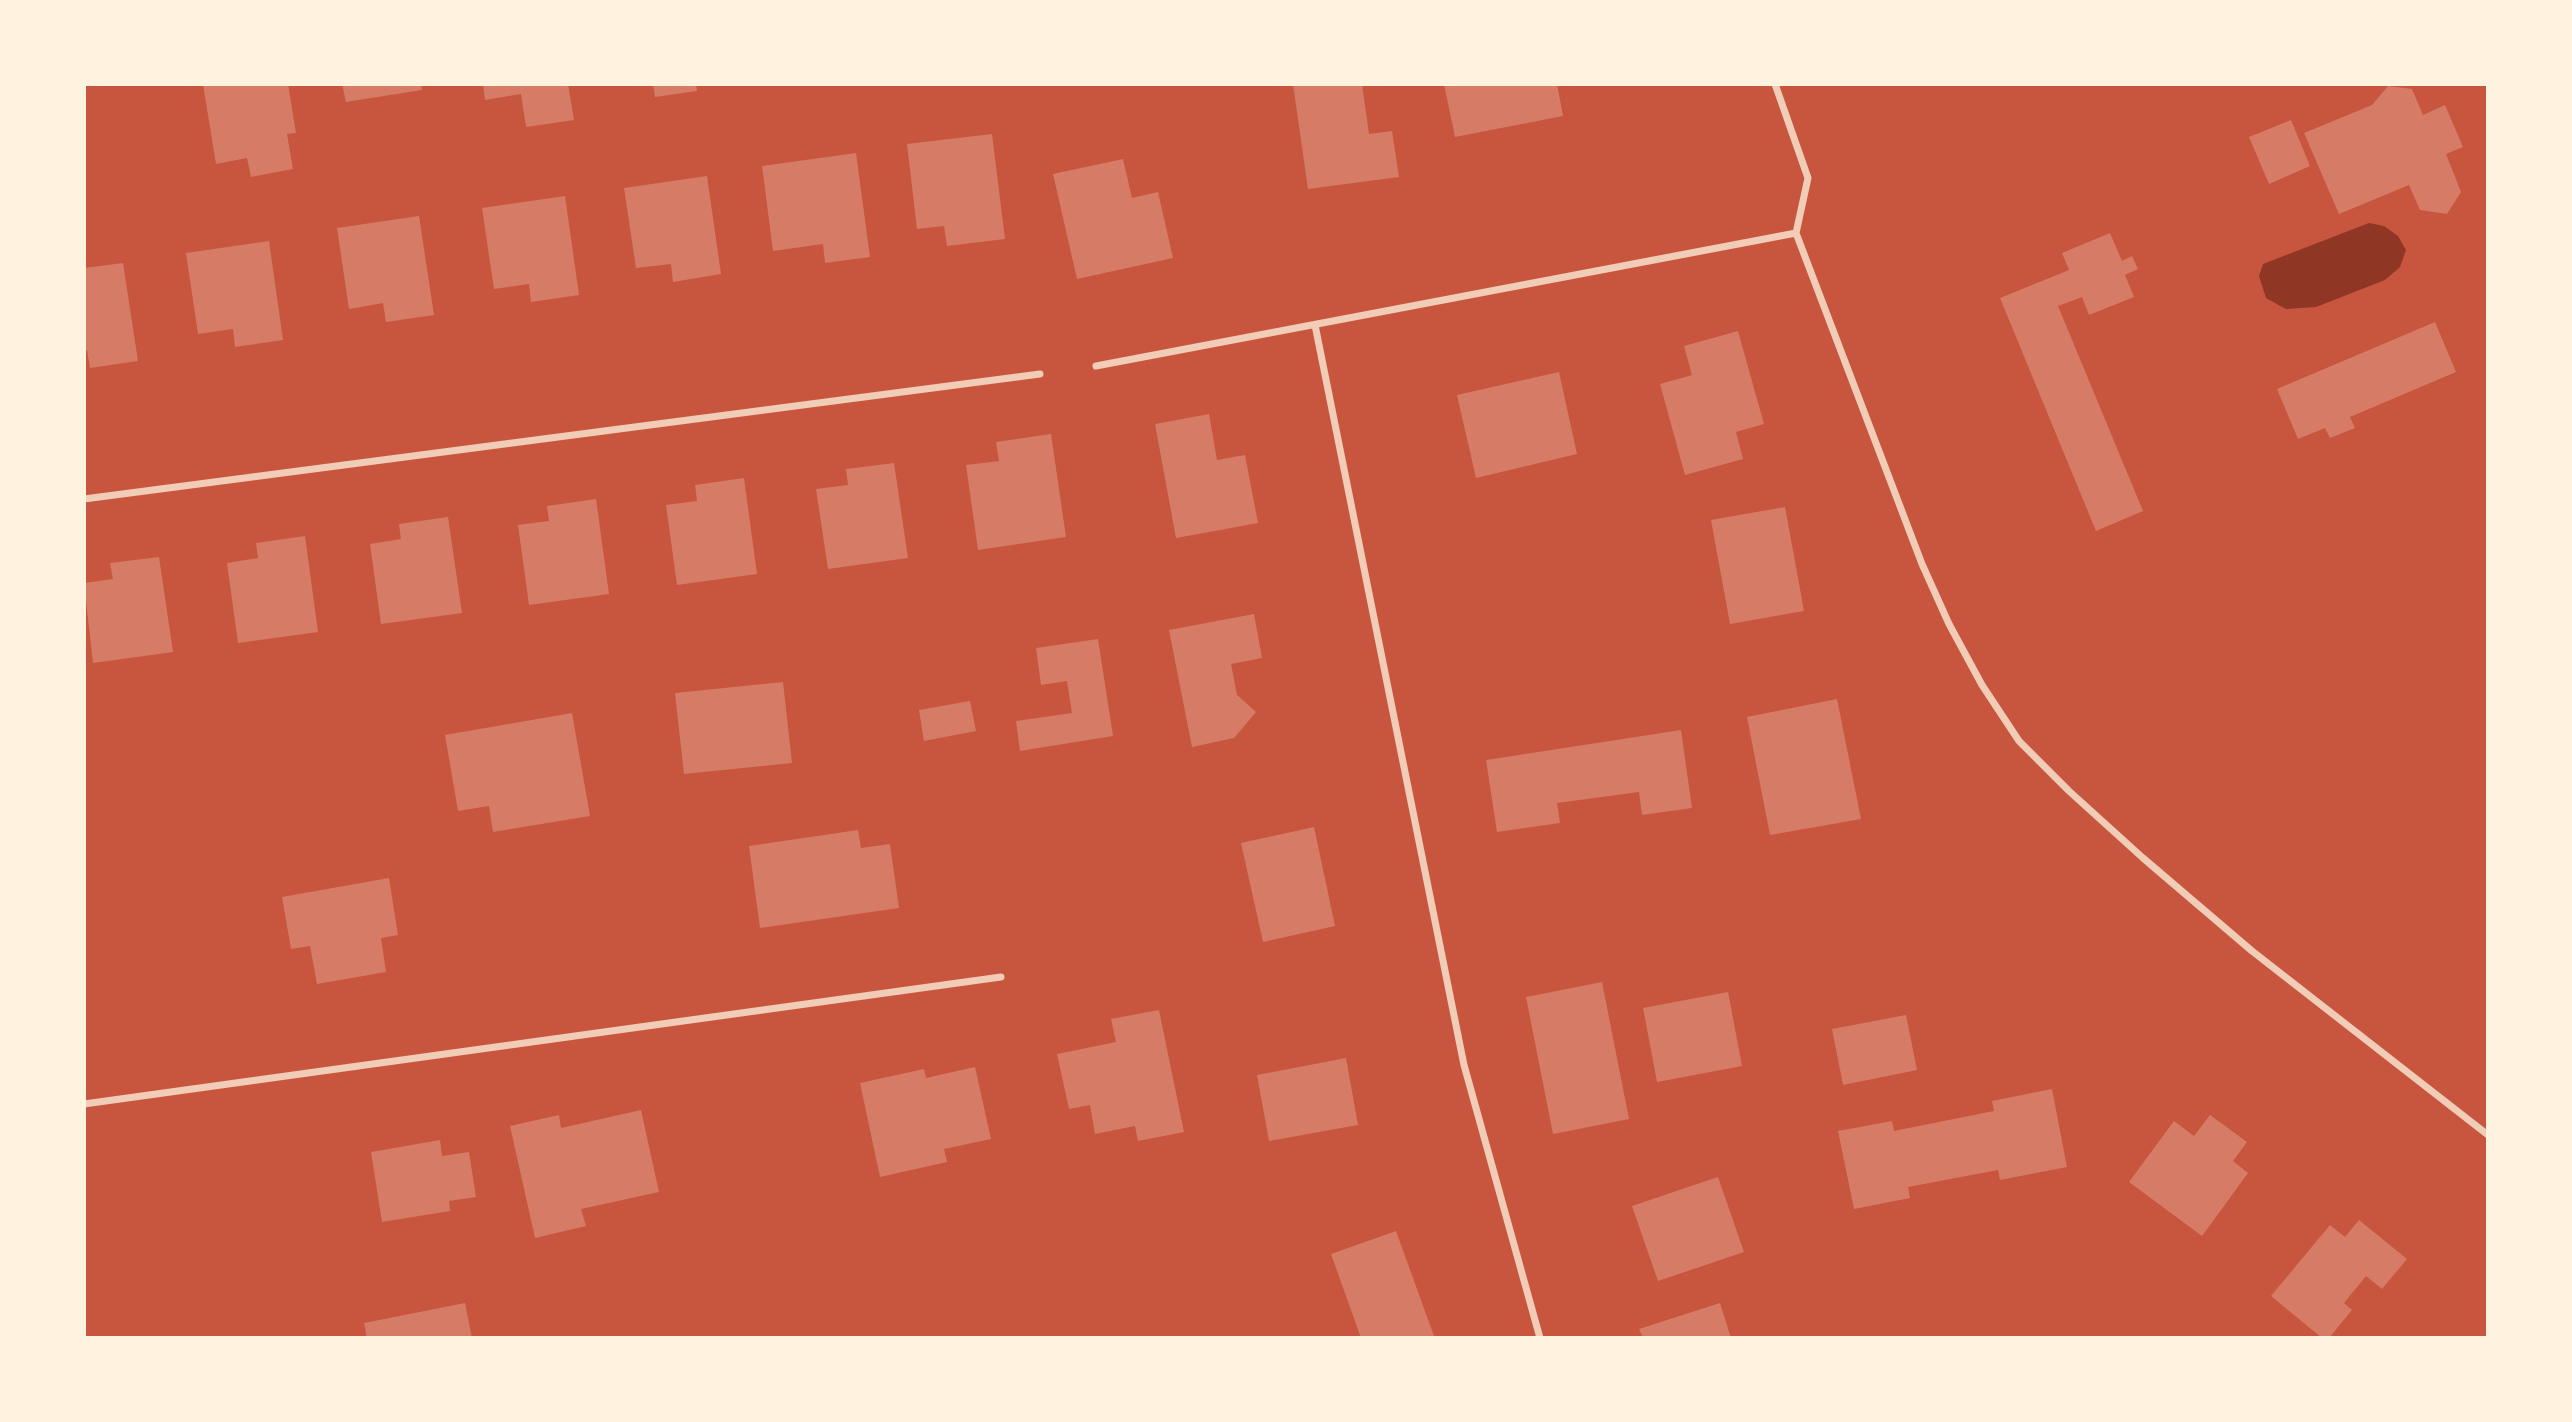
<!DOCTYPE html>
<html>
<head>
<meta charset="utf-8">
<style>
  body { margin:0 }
  #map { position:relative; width:2572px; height:1422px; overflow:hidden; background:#c8553d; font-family:Signika,sans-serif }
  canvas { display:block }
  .frame { position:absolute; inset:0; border:86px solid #fff3e0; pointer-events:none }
</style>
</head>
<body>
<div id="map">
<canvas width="2572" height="1422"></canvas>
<div class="frame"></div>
</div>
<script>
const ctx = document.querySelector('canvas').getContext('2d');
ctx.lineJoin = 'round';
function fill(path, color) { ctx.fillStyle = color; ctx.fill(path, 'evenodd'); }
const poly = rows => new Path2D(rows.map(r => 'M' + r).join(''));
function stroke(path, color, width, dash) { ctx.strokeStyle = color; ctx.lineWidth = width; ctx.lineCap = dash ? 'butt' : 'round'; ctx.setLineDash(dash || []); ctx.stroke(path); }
const water = poly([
  [2369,223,2384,226,2398,236,2406,250,2400,267,2385,280,2316,307,2286,309,2266,298,2259,276,2263,264]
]);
const building = poly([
  [203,84,288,84,296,133,287,134,293,169,251,177,247,158,216,164],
  [342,84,421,84,422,90,346,102],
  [483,84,568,84,574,120,526,127,521,94,485,100],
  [653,84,696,84,697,91,655,97],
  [1293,84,1362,84,1369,134,1392,131,1399,177,1308,189],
  [1444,84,1557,84,1563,116,1455,137],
  [2388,86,2412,89,2423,115,2445,105,2463,147,2446,154,2461,192,2447,214,2420,210,2409,185,2339,214,2304,133,2372,105],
  [2291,120,2310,166,2269,184,2249,137],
  [992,134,1005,239,947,246,944,226,917,229,907,144],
  [856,153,870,257,825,263,823,244,773,251,762,166],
  [1123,159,1132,198,1158,192,1173,258,1077,279,1053,174],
  [707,176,721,274,673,282,671,264,636,268,624,188],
  [565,196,579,295,531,302,529,284,494,289,482,208],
  [419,216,434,315,386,322,383,303,349,309,337,228],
  [2110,233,2122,261,2132,256,2138,269,2125,275,2134,297,2089,315,2082,297,2058,306,2143,511,2096,531,2000,298,2069,270,2062,253],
  [269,241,283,340,235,347,233,329,198,334,186,253],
  [123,263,138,361,90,368,87,350,84,350,84,268],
  [2435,322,2456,372,2350,417,2355,428,2330,438,2325,428,2298,439,2277,389],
  [1738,331,1764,424,1736,432,1743,459,1685,475,1660,384,1692,375,1684,346],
  [1559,372,1577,454,1476,478,1457,395],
  [1209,414,1217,460,1245,455,1258,523,1176,538,1155,424],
  [1051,434,1066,537,978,550,966,465,999,461,996,442],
  [894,463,908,558,828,569,816,489,848,485,846,469],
  [744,478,757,574,677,585,666,505,697,501,695,485],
  [596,499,609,594,529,605,518,525,549,521,547,506],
  [1785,507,1804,611,1730,624,1711,520],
  [448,517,462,613,381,624,370,544,401,539,399,524],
  [305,536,318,632,238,643,227,563,258,558,256,543],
  [159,557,173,652,93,663,84,583,113,579,110,563],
  [1254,614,1262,658,1231,664,1237,695,1256,712,1234,738,1192,747,1169,630],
  [1098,639,1113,736,1020,751,1016,721,1072,713,1067,681,1041,685,1036,648],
  [783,682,792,763,684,774,675,693],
  [1837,699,1861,819,1770,835,1747,717],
  [970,701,976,731,924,741,919,710],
  [572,713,590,816,493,832,489,806,458,811,445,735],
  [1681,730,1692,808,1642,815,1639,792,1557,803,1560,823,1497,832,1486,760],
  [1314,827,1335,926,1263,942,1241,843],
  [858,830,861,848,890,844,899,908,760,928,749,846],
  [389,878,398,935,381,938,386,972,317,984,310,946,291,949,282,897],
  [1602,982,1629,1119,1553,1134,1526,997],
  [1728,992,1742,1066,1657,1082,1643,1008],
  [1159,1010,1184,1132,1138,1141,1135,1126,1095,1134,1090,1105,1069,1109,1057,1054,1116,1042,1111,1019],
  [1906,1015,1917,1070,1843,1085,1832,1029],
  [1346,1058,1358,1125,1269,1141,1257,1075],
  [975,1067,991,1139,944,1149,947,1162,880,1177,860,1083,924,1069,926,1078],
  [2052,1089,2067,1167,2000,1180,1998,1170,1908,1187,1910,1198,1854,1209,1838,1131,1892,1121,1894,1131,1994,1111,1992,1101],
  [641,1110,659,1192,581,1209,586,1226,535,1238,510,1126,559,1115,561,1128],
  [2210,1115,2247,1142,2233,1161,2248,1173,2202,1236,2129,1182,2174,1121,2194,1136],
  [440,1140,442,1156,469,1152,476,1197,449,1201,450,1211,382,1222,371,1152],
  [1718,1177,1744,1252,1658,1281,1632,1206],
  [2359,1220,2407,1259,2382,1289,2366,1276,2344,1303,2352,1310,2329,1338,2322,1338,2271,1296,2330,1225,2345,1237],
  [1396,1231,1434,1336,1361,1338,1331,1254],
  [465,1303,472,1338,367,1338,364,1323],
  [1720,1303,1731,1338,1643,1338,1639,1329]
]);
const minor = poly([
  [1775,84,1808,178,1796,233],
  [1796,233,1922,564,1949,624,1982,685,2019,741,2069,791,2143,858,2252,951,2488,1135],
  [1315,325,1464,1065,1540,1338],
  [1096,366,1796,233],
  [84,499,1040,374],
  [84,1104,1001,977]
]);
fill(water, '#8f3625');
fill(building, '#d67c66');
stroke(minor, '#f1ccb7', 7);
</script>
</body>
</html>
